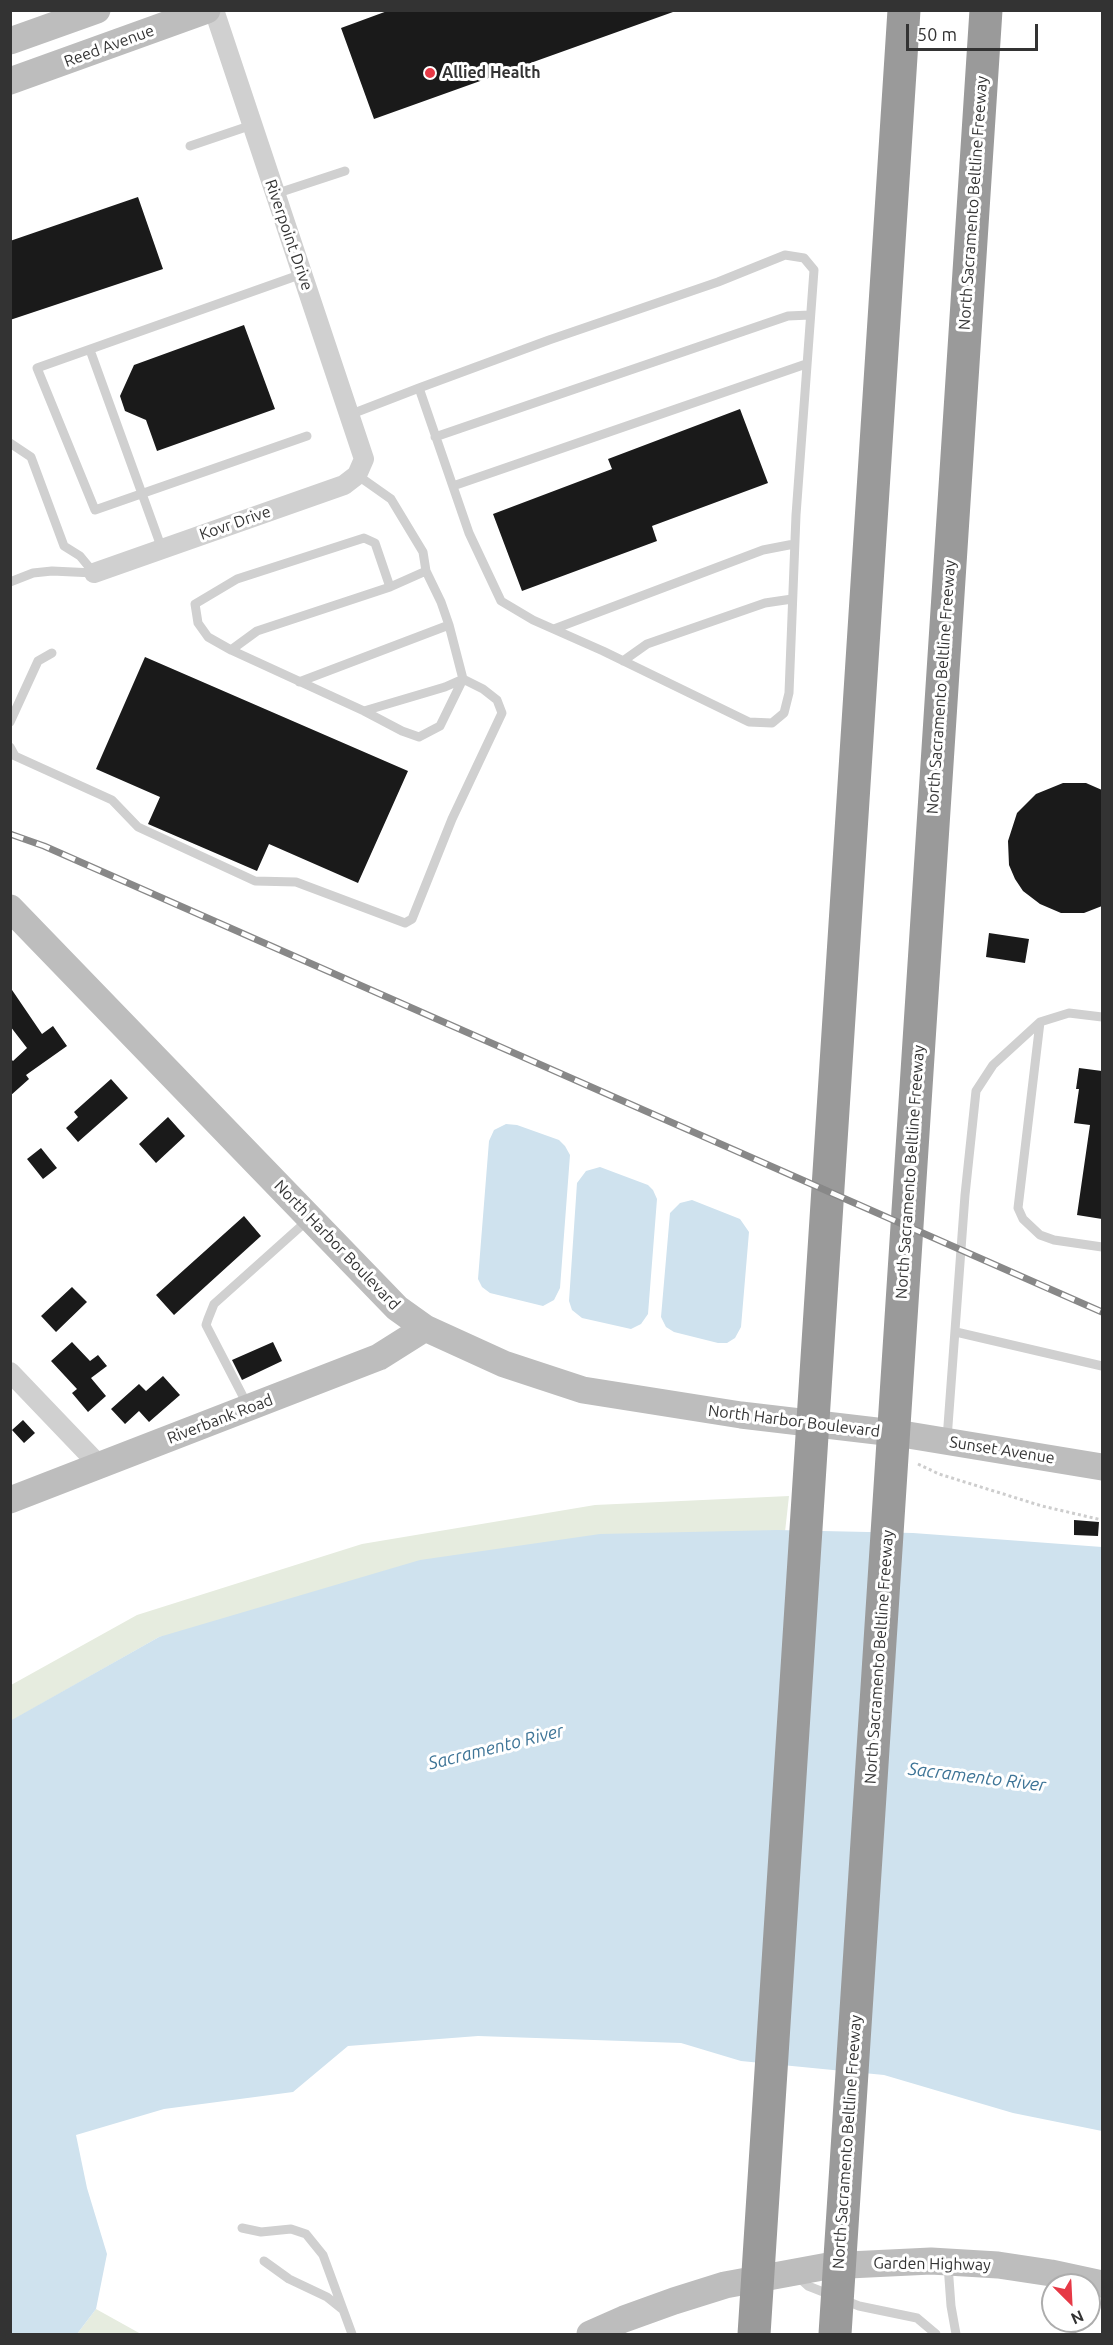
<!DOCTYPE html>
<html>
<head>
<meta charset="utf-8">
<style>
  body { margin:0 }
  #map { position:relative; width:1113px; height:2345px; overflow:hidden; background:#fff; font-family:Ubuntu,sans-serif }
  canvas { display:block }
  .frame { position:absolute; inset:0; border:12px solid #333; pointer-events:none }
  .north { position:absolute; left:1041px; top:2273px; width:60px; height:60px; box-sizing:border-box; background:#fff; border:2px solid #adadad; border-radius:50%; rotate:156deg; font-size:16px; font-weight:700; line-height:24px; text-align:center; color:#333 }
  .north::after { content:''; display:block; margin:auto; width:21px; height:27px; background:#e63946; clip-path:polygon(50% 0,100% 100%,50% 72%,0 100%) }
  .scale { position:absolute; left:906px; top:24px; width:132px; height:27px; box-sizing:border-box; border:3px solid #333; border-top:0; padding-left:8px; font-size:18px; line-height:21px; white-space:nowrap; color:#333; -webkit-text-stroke:4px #fff; paint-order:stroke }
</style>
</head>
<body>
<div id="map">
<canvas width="1113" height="2345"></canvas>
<div class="frame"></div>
<div class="north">N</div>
<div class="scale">50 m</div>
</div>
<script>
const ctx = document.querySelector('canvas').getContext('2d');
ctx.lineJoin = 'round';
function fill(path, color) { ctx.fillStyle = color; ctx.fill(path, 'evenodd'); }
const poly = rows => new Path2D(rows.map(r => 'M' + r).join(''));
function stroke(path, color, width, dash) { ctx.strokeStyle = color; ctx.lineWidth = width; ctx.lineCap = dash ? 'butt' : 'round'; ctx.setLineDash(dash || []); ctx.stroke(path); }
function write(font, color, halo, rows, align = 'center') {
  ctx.font = font + ' Ubuntu,sans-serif'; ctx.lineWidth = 6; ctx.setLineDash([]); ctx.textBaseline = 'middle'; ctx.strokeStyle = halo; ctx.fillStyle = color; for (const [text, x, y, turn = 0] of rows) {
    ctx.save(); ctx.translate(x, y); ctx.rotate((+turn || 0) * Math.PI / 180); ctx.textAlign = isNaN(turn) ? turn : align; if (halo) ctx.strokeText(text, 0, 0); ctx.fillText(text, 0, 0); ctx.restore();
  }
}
const green = poly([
  [789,1496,783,1550,159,1637,11,1721,11,1685,137,1615,362,1544,595,1505],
  [96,2309,141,2334,77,2334]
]);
const water = poly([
  [506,1124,517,1125,559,1140,565,1146,570,1155,560,1288,554,1300,543,1306,490,1293,482,1287,478,1279,489,1141,494,1130],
  [600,1167,648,1185,653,1190,657,1199,648,1314,641,1324,631,1329,582,1318,572,1310,569,1301,577,1183,586,1171],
  [692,1200,740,1219,749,1232,741,1327,735,1338,727,1343,718,1343,674,1332,666,1327,661,1317,670,1213,680,1203],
  [777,1530,913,1533,1102,1547,1102,2131,1013,2113,884,2075,741,2061,681,2043,478,2036,348,2046,293,2092,164,2109,76,2135,87,2188,107,2254,96,2309,77,2334,11,2334,10,1721,159,1637,420,1560,600,1534]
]);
const building = poly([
  [390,10,672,10,673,12,374,119,341,28],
  [138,197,163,269,10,320,10,241],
  [244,325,275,409,157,451,146,420,125,411,120,396,134,365],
  [740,409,768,483,652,526,657,541,522,591,493,514,612,469,608,459],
  [145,657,408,771,358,883,269,844,257,871,148,824,160,797,96,769],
  [1063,783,1086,783,1102,790,1102,906,1084,913,1061,913,1040,904,1023,891,1015,879,1009,865,1008,841,1017,813,1036,794],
  [989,933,1029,939,1025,963,986,957],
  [10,987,42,1034,53,1026,67,1046,26,1075,29,1079,10,1096,10,1058,13,1061,27,1048,10,1026],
  [1079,1068,1102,1071,1102,1219,1077,1215,1090,1125,1074,1123,1079,1089,1076,1089],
  [111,1079,128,1098,78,1142,66,1128,78,1117,74,1112],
  [168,1117,185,1136,156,1163,139,1144],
  [41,1148,57,1168,43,1179,27,1159],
  [244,1216,261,1236,174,1315,156,1295],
  [72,1287,87,1302,56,1332,41,1316],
  [72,1342,90,1361,98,1355,107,1366,91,1378,106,1396,88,1412,72,1393,77,1389,51,1361],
  [273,1342,282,1361,242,1380,232,1360],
  [163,1376,180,1395,149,1422,139,1411,125,1424,111,1409,139,1384,146,1391],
  [23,1420,35,1433,24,1443,12,1430],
  [1074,1520,1099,1522,1098,1536,1074,1535]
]);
const path = poly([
  [918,1464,939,1474,1042,1506,1102,1520]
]);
const lane = poly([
  [190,146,252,125],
  [275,194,345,171],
  [302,274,37,368,95,510,307,436],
  [90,350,162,549],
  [349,415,419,388,549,340,718,282,785,255,804,258,814,270,796,515,789,693,784,713,772,723,749,722,603,651,533,620,501,601,469,533,419,388],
  [435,437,788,316,810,315],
  [10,443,31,457,64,546,80,556,94,573],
  [453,486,806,364],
  [10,582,33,573,52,571,94,573],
  [390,587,375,543,364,538,237,579,195,604,198,623,208,637,231,650,257,631,390,587,426,571],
  [554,629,763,550,794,544],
  [231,650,364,711,445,687,463,679,449,625,441,602,426,571,423,552,391,499,357,475],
  [623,661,647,644,765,603,792,599],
  [299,682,449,625],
  [10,722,38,661,52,653],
  [10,747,15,756,112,800,138,827,255,881,296,882,405,923,412,919,452,819,502,713,497,700,483,689,463,679,440,726,419,737,402,731,364,711],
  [1040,1022,1018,1208,1023,1219,1040,1235,1054,1240,1102,1247],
  [956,1332,1102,1366],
  [248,1406,206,1325,208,1319,214,1304,309,1219],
  [947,1439,965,1195,976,1091,993,1065,1040,1022,1069,1013,1102,1017],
  [242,2228,261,2232,291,2229,306,2234,323,2255,352,2334],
  [264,2261,289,2279,327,2297,342,2309],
  [948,2265,951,2306,956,2334],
  [797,2276,808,2286,859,2306,917,2318,936,2334]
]);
const street = poly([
  [94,573,344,485,357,475,364,459,214,10],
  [10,1372,99,1465]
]);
const secondary = poly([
  [10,41,97,10],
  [10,81,207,10],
  [10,908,397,1308,425,1328,504,1364,583,1390,741,1415,902,1434,1102,1467],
  [10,1500,379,1357,425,1328],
  [590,2334,624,2319,674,2301,725,2285,828,2266,931,2261,998,2265,1051,2273,1102,2284]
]);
const highway = poly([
  [754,2334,904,10],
  [835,2334,986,10]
]);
const rail = poly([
  [10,834,44,846,1102,1312]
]);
const markers = [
  [430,73,6,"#e63946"]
];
const streetNames = [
  ["Reed Avenue",109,46,-20],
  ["North Sacramento Beltline Freeway",973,203,-86],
  ["Riverpoint Drive",289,235,71],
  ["Kovr Drive",235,523,-19],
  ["North Sacramento Beltline Freeway",941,687,-86],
  ["North Sacramento Beltline Freeway",910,1172,-86],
  ["North Harbor Boulevard",337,1245,46],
  ["Riverbank Road",220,1419,-21],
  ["North Harbor Boulevard",794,1421,7],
  ["Sunset Avenue",1002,1450,9],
  ["North Sacramento Beltline Freeway",879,1657,-86],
  ["North Sacramento Beltline Freeway",847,2142,-86],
  ["Garden Highway",932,2264,1]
];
const poiNames = [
  ["Allied Health",442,73]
];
const waterNames = [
  ["Sacramento River",496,1747,-14],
  ["Sacramento River",977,1777,7]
];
fill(green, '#e6ecdf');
fill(water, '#cfe2ee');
fill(building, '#1a1a1a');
stroke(path, '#cdcdcd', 3, [3, 3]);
stroke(lane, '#d0d0d0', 9);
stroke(street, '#d0d0d0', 20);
stroke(secondary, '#bdbdbd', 27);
stroke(highway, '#9a9a9a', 33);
stroke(rail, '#888', 7);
stroke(rail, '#fff', 4.5, [14]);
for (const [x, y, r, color] of markers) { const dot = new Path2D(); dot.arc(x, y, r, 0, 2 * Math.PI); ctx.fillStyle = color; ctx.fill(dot); stroke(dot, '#fff', 2); }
write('16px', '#333', '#fff', streetNames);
write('bold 16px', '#333', '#fff', poiNames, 'left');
write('italic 18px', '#3f7597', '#fff', waterNames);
</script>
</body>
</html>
